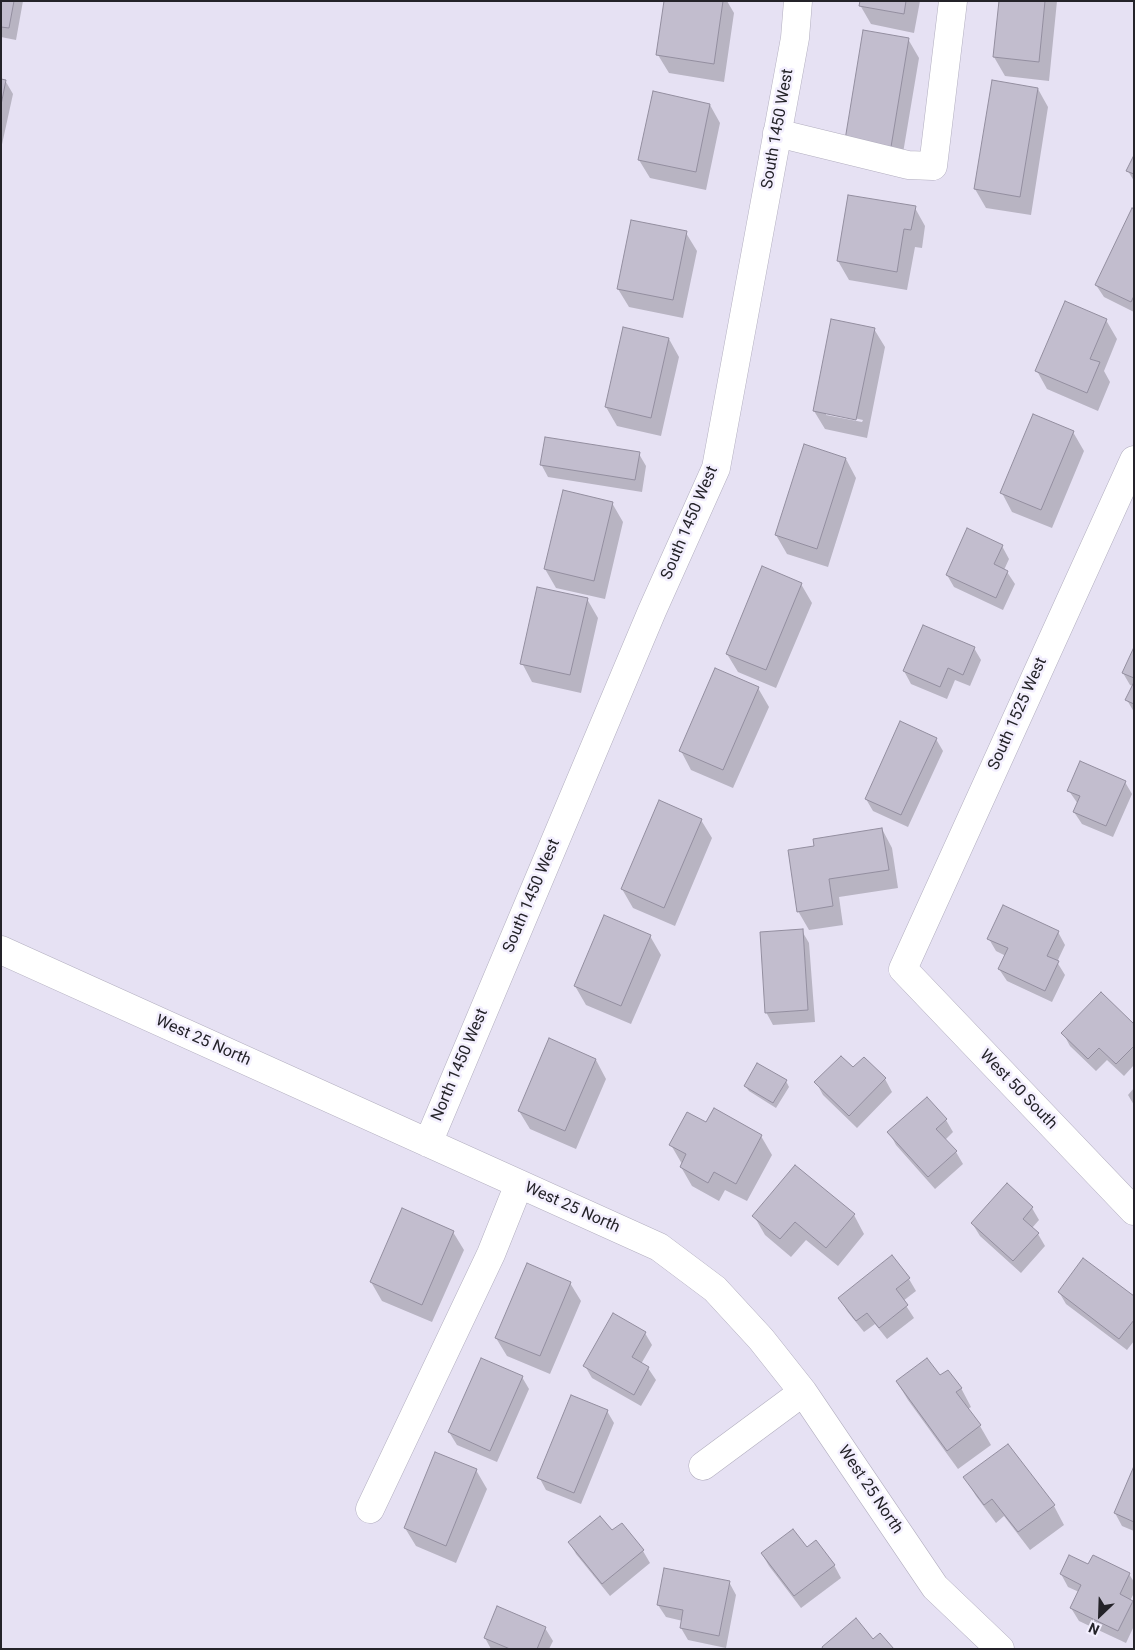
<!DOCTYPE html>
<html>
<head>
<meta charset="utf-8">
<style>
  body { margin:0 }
  #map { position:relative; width:1135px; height:1650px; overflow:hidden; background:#e6e1f3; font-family:Roboto,sans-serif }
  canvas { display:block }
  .frame { position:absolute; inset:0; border:2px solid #242329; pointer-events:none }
  .north { position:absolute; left:1075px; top:1590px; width:50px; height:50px; -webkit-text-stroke:4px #f3effe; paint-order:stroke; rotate:204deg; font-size:14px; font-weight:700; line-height:20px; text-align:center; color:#242329 }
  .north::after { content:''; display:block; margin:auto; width:18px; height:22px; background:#242329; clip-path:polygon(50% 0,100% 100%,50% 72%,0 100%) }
</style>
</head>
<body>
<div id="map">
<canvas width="1135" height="1650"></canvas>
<div class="frame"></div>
<div class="north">N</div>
</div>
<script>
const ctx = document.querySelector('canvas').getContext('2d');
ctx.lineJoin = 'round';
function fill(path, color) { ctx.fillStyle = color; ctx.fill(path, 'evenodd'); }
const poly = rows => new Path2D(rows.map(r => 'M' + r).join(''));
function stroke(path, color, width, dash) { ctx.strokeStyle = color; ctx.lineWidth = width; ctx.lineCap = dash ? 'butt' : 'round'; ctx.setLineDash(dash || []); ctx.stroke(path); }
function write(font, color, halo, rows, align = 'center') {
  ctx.font = font + ' Roboto,sans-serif'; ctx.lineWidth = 5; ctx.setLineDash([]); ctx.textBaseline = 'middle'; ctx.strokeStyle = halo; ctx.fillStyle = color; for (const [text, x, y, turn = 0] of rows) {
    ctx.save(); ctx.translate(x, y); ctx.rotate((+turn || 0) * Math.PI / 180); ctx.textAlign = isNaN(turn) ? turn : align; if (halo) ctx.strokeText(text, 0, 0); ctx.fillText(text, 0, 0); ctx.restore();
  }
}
const shadow = poly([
  [1,1,23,1,16,40,1,37],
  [666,1,727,1,734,13,724,82,669,73,658,55],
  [861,1,920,1,914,33,871,24,860,5],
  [1000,1,1057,1,1049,81,1005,76,994,57],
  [908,39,919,58,901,165,846,140],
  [1,81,6,82,13,94,1,149],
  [1038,89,1048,107,1031,215,986,208,975,189],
  [710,105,720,123,706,190,650,178,639,160],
  [1134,158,1134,181,1128,171],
  [915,208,925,226,922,248,915,247,907,290,849,280,838,261],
  [1134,210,1134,312,1104,297,1096,285],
  [686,233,697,251,683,318,629,307,618,289],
  [1106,320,1117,339,1104,371,1110,382,1098,411,1047,389,1037,371],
  [874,329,885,347,867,438,825,429,814,411],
  [826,412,863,420,862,422,826,415],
  [669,339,679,357,661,436,617,426,606,407],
  [1073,432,1084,451,1052,528,1012,512,1002,493],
  [639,454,646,466,642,492,548,477,541,464],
  [846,459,856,478,828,567,787,554,776,535],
  [612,503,623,522,605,599,556,588,545,569],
  [1002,546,1009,559,1004,570,1007,572,1015,584,1003,610,954,587,947,575],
  [801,584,812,603,776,688,738,672,727,654],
  [587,599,598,618,581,693,532,682,522,663],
  [974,648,981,660,970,686,955,680,947,699,911,684,904,671],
  [1134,650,1134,712,1127,700,1133,686,1130,685,1123,673],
  [758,688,769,707,733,788,691,770,681,751],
  [936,739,943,751,908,827,873,811,866,799],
  [1125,782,1132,794,1113,837,1082,824,1074,812,1078,804,1069,791],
  [701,820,712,838,675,926,633,908,622,889],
  [882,829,892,848,898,888,839,897,843,925,809,930,798,911,815,847],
  [802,931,809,943,815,1022,773,1025,766,1012],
  [1058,932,1065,945,1057,962,1065,975,1052,1002,1007,981,999,969,1006,956,996,951,989,939],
  [650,936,661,955,631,1024,586,1005,575,986],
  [1134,1025,1134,1065,1124,1076,1107,1060,1096,1071,1070,1046,1063,1033],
  [864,1059,885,1079,892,1092,857,1128,823,1095,816,1082,853,1069],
  [596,1060,606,1079,576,1149,530,1129,519,1111],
  [786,1081,789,1087,776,1108,749,1091,745,1086],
  [1134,1088,1134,1105,1128,1095],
  [927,1099,946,1120,953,1132,945,1140,956,1152,963,1164,935,1189,896,1145,889,1132],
  [707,1124,761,1136,772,1155,747,1201,725,1190,719,1201,692,1186,681,1167,682,1164,671,1145],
  [1032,1208,1039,1220,1032,1228,1038,1234,1045,1246,1021,1273,980,1236,972,1223],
  [854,1215,864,1234,838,1266,806,1240,791,1257,765,1235,754,1216],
  [453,1232,464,1250,432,1322,382,1301,371,1282],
  [892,1257,909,1279,916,1291,903,1301,914,1318,887,1339,875,1324,864,1332,847,1311,840,1298],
  [570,1283,581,1301,550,1374,507,1356,496,1338],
  [1059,1292,1134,1298,1134,1341,1127,1350,1066,1304],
  [645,1333,652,1345,641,1364,648,1368,656,1380,641,1406,592,1378,585,1366],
  [522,1377,529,1389,497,1462,457,1445,449,1432],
  [940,1377,961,1388,971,1407,968,1409,980,1426,991,1445,958,1469,908,1400,897,1382],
  [607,1411,614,1423,581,1504,546,1490,539,1477],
  [1008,1445,1054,1506,1064,1525,1030,1550,1004,1516,996,1523,976,1496,965,1478],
  [1134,1469,1134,1531,1122,1526,1115,1513],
  [476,1470,487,1489,456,1563,416,1546,405,1528],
  [622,1524,643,1551,650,1563,610,1596,576,1554,569,1542,612,1532],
  [807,1549,834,1565,841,1578,801,1608,769,1566,762,1554],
  [1089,1566,1129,1574,1134,1582,1134,1593,1130,1601,1134,1604,1134,1626,1126,1643,1079,1621,1071,1608,1079,1592,1068,1587,1061,1574],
  [729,1582,736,1595,726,1648,688,1640,681,1628,683,1621,666,1617,658,1605],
  [545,1628,553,1641,549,1649,491,1649,485,1638]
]);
const building = poly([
  [1,1,14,1,9,28,1,27,1,1],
  [664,1,723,1,714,64,656,55,664,1],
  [860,1,906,1,904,14,859,6,860,1],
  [999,1,1045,1,1039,62,993,57,999,1],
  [863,30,909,38,891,147,845,140,863,30],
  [1,79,6,80,1,105,1,79],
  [992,80,1038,88,1020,197,974,189,992,80],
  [653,91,710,104,696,172,638,160,653,91],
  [1134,155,1134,174,1126,171,1134,155],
  [848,195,916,206,911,230,904,229,897,272,837,261,848,195],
  [1132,208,1134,209,1134,296,1131,302,1095,285,1132,208],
  [631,220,687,231,673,300,617,289,631,220],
  [1065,301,1107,319,1090,359,1100,362,1087,393,1035,371,1065,301],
  [831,319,875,328,856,420,813,411,831,319],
  [623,327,669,338,651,418,605,407,623,327],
  [1033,414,1074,431,1041,510,1000,493,1033,414],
  [545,437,640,452,635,480,540,465,545,437],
  [804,444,846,458,817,549,775,535,804,444],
  [563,490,613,502,594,581,544,569,563,490],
  [967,528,1003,545,994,564,1008,571,996,598,946,575,967,528],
  [762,566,802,583,766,670,726,654,762,566],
  [537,587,588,598,570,675,520,664,537,587],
  [923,625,975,647,963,675,948,668,940,687,903,671,923,625],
  [1134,647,1134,678,1122,673,1134,647],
  [715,668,759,687,723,770,679,751,715,668],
  [1134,682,1134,704,1125,700,1134,682],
  [900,721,937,738,901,815,865,799,900,721],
  [1080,761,1126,781,1106,826,1073,812,1080,796,1067,791,1080,761],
  [659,800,702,819,664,908,621,889,659,800],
  [882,828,889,870,829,879,833,906,797,912,788,850,814,846,813,839,882,828],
  [1003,905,1059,931,1047,956,1059,961,1045,991,998,969,1008,948,987,939,1003,905],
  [604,915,651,935,621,1006,574,986,604,915],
  [803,929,808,1010,765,1013,760,932,803,929],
  [1101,992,1134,1024,1134,1046,1116,1064,1099,1048,1088,1059,1061,1033,1101,992],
  [549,1038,596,1059,565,1131,518,1111,549,1038],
  [841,1056,853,1067,864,1057,886,1078,849,1116,814,1082,841,1056],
  [757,1063,787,1080,773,1103,744,1086,757,1063],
  [927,1097,947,1119,936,1129,957,1151,928,1177,887,1132,927,1097],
  [714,1108,762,1135,736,1184,714,1172,708,1183,680,1167,686,1154,669,1145,687,1112,706,1122,714,1108],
  [795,1165,855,1214,826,1248,795,1222,780,1239,752,1216,795,1165],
  [1007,1183,1033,1207,1023,1219,1039,1233,1013,1261,971,1223,1007,1183],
  [402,1208,454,1231,422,1305,370,1282,402,1208],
  [892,1255,910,1278,896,1289,908,1305,879,1328,867,1313,856,1321,838,1298,892,1255],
  [1083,1258,1134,1296,1134,1320,1119,1339,1058,1292,1083,1258],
  [527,1263,571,1282,540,1356,495,1338,527,1263],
  [613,1313,646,1332,632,1357,649,1367,634,1395,583,1366,613,1313],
  [481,1358,523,1376,490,1451,448,1432,481,1358],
  [927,1358,940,1375,948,1370,962,1388,956,1392,981,1425,947,1451,896,1381,927,1358],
  [571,1395,608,1410,574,1493,537,1478,571,1395],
  [1008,1444,1055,1505,1018,1532,992,1499,984,1505,963,1477,1008,1444],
  [435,1452,477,1469,446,1546,404,1528,435,1452],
  [1134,1466,1134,1522,1114,1513,1134,1466],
  [600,1516,612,1530,622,1523,644,1550,602,1584,568,1542,600,1516],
  [793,1529,807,1547,816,1540,835,1565,794,1596,761,1553,793,1529],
  [1069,1555,1088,1564,1093,1555,1130,1573,1120,1594,1133,1601,1118,1631,1070,1608,1081,1585,1060,1574,1069,1555],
  [664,1568,730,1581,719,1636,680,1628,683,1610,657,1605,664,1568],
  [497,1606,546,1627,537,1649,510,1649,484,1638,497,1606],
  [856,1618,873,1639,880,1633,894,1649,823,1649,822,1647,856,1618]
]);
const minor = poly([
  [777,133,908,165,933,166,953,1],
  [1134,460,903,969,1134,1211],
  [1,950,659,1247,715,1289,761,1339,803,1392,935,1587,1000,1649],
  [428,1143,652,611,716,468,795,38,798,1],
  [703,1466,803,1392],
  [370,1509,491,1254,519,1184]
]);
const streetNames = [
  ["South 1450 West",778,129,-80],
  ["South 1450 West",690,523,-67],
  ["South 1525 West",1018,714,-66],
  ["South 1450 West",532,896,-67],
  ["West 25 North",203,1041,24],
  ["North 1450 West",460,1065,-67],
  ["West 50 South",1018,1090,46],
  ["West 25 North",572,1208,24],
  ["West 25 North",870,1490,56]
];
fill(shadow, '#0003');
fill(building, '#c2bdce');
stroke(building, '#938e9f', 1);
stroke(minor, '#b2aebf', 29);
stroke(minor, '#fff', 28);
write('16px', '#242329', '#f3effe', streetNames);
</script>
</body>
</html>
